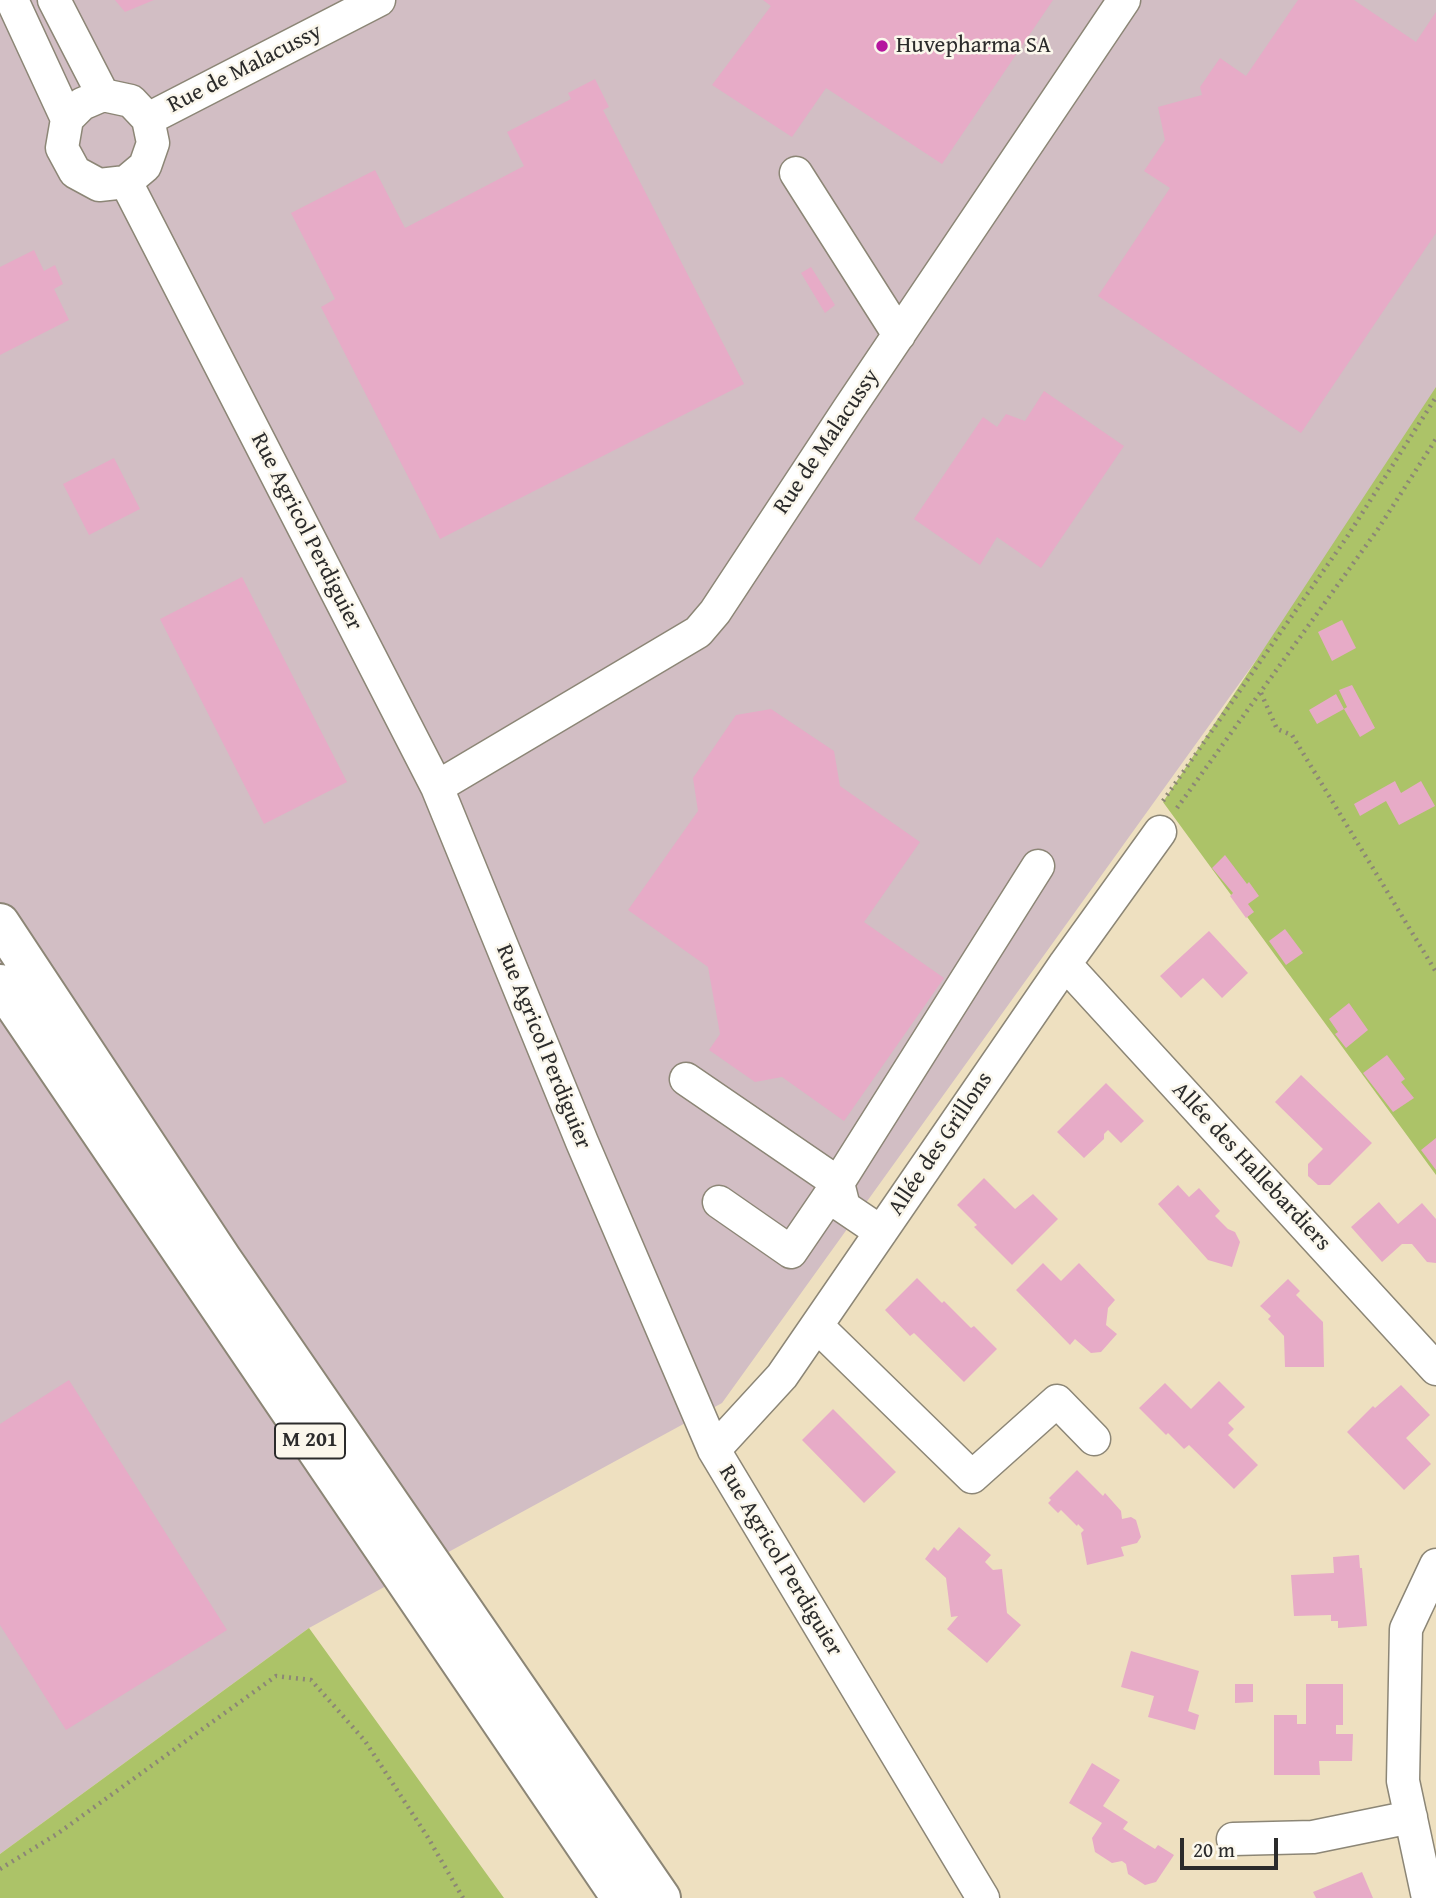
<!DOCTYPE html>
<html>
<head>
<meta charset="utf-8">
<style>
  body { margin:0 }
  #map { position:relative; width:1436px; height:1898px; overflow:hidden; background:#eee0c0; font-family:"Gentium Book Plus",serif }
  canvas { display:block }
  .scale { position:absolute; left:1180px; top:1838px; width:98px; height:32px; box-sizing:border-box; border:4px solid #2b2b2b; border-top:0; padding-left:9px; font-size:21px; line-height:24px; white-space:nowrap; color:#2b2b2b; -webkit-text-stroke:5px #fbf7ec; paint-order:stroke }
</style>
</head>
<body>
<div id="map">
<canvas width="1436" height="1898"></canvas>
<div class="scale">20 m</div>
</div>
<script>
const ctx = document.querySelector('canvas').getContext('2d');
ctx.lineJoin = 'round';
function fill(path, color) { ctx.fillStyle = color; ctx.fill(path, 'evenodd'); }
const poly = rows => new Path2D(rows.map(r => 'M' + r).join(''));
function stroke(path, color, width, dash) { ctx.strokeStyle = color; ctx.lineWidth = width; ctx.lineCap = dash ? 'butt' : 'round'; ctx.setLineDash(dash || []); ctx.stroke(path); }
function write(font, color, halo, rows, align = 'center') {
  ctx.font = font + ' "Gentium Book Plus",serif'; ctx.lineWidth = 5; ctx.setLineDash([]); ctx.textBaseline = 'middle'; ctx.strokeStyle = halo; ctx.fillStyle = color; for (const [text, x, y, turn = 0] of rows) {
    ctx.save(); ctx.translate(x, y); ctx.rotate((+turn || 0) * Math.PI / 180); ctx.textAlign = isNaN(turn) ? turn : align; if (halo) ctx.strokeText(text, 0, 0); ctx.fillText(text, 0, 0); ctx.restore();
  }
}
const industrial = poly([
  [0,0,1436,0,1436,410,722,1403,309,1628,0,1854]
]);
const green = poly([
  [1436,387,1436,1175,1163,802],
  [309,1628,504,1898,0,1898,0,1854]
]);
const building = poly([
  [115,0,154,0,125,12],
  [763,0,1053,0,942,164,826,88,792,137,712,85,771,6],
  [1298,0,1354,0,1416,42,1436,12,1436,233,1301,433,1098,296,1170,188,1144,171,1165,140,1158,107,1202,95,1200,87,1220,58,1246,76],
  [595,79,609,107,603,110,744,384,440,539,321,307,335,299,291,213,375,170,405,228,524,166,507,132,571,99,568,93],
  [34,250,44,271,55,265,63,284,54,289,69,320,0,355,0,267],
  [811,267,835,305,825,313,801,273],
  [1044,391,1124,446,1041,568,997,537,980,565,914,519,983,417,997,427,1006,414,1025,421],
  [114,458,140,509,89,535,63,484],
  [242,577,347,782,264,824,160,619],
  [1342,620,1356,648,1332,661,1318,632],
  [1352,685,1375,728,1360,737,1344,709,1347,707,1339,690],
  [1336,694,1344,709,1317,724,1309,710],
  [771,709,834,751,840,786,920,842,864,922,944,978,844,1121,782,1077,755,1082,709,1050,720,1034,708,967,628,910,698,811,693,778,736,715],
  [1395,781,1401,793,1421,781,1435,806,1399,825,1386,801,1360,816,1354,804],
  [1225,855,1247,884,1249,882,1259,896,1248,904,1254,912,1246,918,1230,896,1233,893,1212,868],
  [1285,929,1303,953,1286,965,1269,941],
  [1209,931,1248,973,1222,998,1203,978,1181,998,1160,976],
  [1349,1003,1368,1030,1346,1048,1335,1034,1338,1032,1329,1019],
  [1387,1055,1405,1079,1401,1082,1414,1098,1393,1112,1363,1073],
  [1301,1075,1372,1143,1330,1185,1318,1185,1308,1176,1308,1164,1323,1149,1275,1102],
  [1106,1083,1144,1121,1121,1143,1108,1130,1104,1134,1104,1139,1084,1158,1057,1132],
  [1436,1138,1436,1170,1421,1150],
  [984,1178,1015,1209,1033,1194,1058,1219,1012,1265,974,1227,977,1225,957,1205],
  [1178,1185,1189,1197,1199,1188,1220,1211,1215,1216,1228,1229,1235,1232,1240,1242,1232,1267,1208,1260,1158,1204],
  [1379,1202,1398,1224,1422,1203,1436,1219,1436,1263,1427,1262,1412,1244,1402,1244,1382,1262,1351,1227],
  [1043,1263,1061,1281,1079,1263,1115,1300,1108,1308,1106,1325,1117,1334,1101,1352,1091,1353,1075,1339,1070,1345,1016,1290],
  [917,1278,942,1303,944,1301,971,1328,974,1326,997,1349,964,1382,914,1333,910,1336,885,1310],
  [1288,1279,1300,1291,1296,1295,1323,1322,1324,1367,1285,1367,1284,1336,1268,1319,1271,1316,1260,1306],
  [69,1380,227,1630,66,1730,0,1625,0,1424],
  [1219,1381,1245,1407,1228,1423,1234,1429,1228,1435,1258,1465,1234,1489,1189,1445,1184,1449,1168,1433,1166,1435,1139,1408,1165,1383,1191,1409],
  [1401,1385,1430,1415,1406,1438,1431,1464,1404,1490,1347,1432,1373,1406,1375,1408],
  [833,1409,896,1472,864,1503,802,1440],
  [1077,1470,1103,1496,1105,1493,1121,1511,1122,1519,1131,1517,1136,1520,1141,1537,1137,1543,1121,1547,1124,1556,1087,1565,1081,1533,1084,1530,1078,1524,1077,1526,1061,1510,1058,1513,1048,1503,1051,1500,1049,1498],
  [959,1527,991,1555,985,1562,993,1570,1002,1569,1007,1613,1021,1625,987,1663,947,1629,958,1616,951,1617,946,1578,925,1559,934,1547,938,1551],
  [1359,1555,1360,1568,1362,1568,1367,1626,1338,1628,1338,1621,1331,1621,1331,1615,1294,1616,1291,1575,1334,1573,1333,1557],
  [1131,1651,1199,1671,1188,1711,1199,1715,1195,1730,1148,1717,1154,1696,1121,1687],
  [1235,1684,1253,1684,1253,1702,1235,1703],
  [1306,1684,1343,1684,1343,1725,1336,1725,1336,1734,1353,1734,1352,1761,1319,1761,1320,1775,1274,1775,1274,1715,1297,1715,1297,1724,1306,1724],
  [1092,1763,1120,1780,1103,1806,1128,1822,1123,1829,1155,1849,1158,1845,1174,1855,1156,1882,1145,1885,1128,1874,1126,1864,1122,1861,1112,1863,1095,1852,1092,1838,1102,1823,1069,1803],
  [1362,1872,1373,1898,1316,1898,1313,1892]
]);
const path = poly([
  [1261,693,1277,729,1292,735,1436,972],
  [1163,801,1347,537,1436,397],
  [1177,808,1378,529,1436,439],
  [0,1869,57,1834,276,1676,311,1680,365,1741,427,1836,463,1898]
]);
const minor = poly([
  [12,0,67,119],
  [54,0,103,95],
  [103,95,131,101,148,119,153,143,145,166,126,182,99,185,75,172,62,148,67,119,82,104,103,95],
  [148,119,379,0],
  [796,173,899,335],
  [126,182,437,787,582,1142,714,1450,983,1898],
  [437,787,698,632,715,612,848,410,1124,0],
  [1065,964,1436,1369],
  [686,1079,838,1183,791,1252,719,1202],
  [881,1232,844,1207,838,1183,1038,866],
  [817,1326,972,1477,1057,1401,1094,1439],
  [714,1450,782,1376,1065,964,1160,832],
  [1233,1839,1313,1837,1411,1817],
  [1428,1898,1403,1781,1406,1629,1436,1565]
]);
const highway = poly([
  [0,923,222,1259,661,1898],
  [0,984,621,1898]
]);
const markers = [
  [882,46,7,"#b5179e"]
];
const shields = [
  [310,1441,70]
];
const shieldNames = [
  ["M 201",310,1441]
];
const poiNames = [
  ["Huvepharma SA",896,46]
];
const streetNames = [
  ["Rue de Malacussy",245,69,-27],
  ["Rue de Malacussy",827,442,-56],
  ["Rue Agricol Perdiguier",306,532,63],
  ["Rue Agricol Perdiguier",543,1047,68],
  ["Allée des Grillons",941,1144,-56],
  ["Allée des Hallebardiers",1251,1167,47],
  ["Rue Agricol Perdiguier",780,1561,59]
];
fill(industrial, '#d2bec4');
fill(green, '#acc368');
fill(building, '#e7abc7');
stroke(minor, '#8c8676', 35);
stroke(highway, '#8c8676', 42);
stroke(path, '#8c8676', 4.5, [2, 5]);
stroke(minor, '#fff', 32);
stroke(highway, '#fff', 38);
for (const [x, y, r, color] of markers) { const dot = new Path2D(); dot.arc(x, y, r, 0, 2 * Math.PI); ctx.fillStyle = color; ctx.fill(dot); stroke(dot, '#fbf7ec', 2.5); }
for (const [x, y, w] of shields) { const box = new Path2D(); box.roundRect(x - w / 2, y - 17.5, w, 35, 5); ctx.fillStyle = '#fbf7ec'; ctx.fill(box); stroke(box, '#2b2b2b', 2); }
write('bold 21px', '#2b2b2b', null, shieldNames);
write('23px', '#2b2b2b', '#fbf7ec', poiNames, 'left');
write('23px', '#2b2b2b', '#fbf7ec', streetNames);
</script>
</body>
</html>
